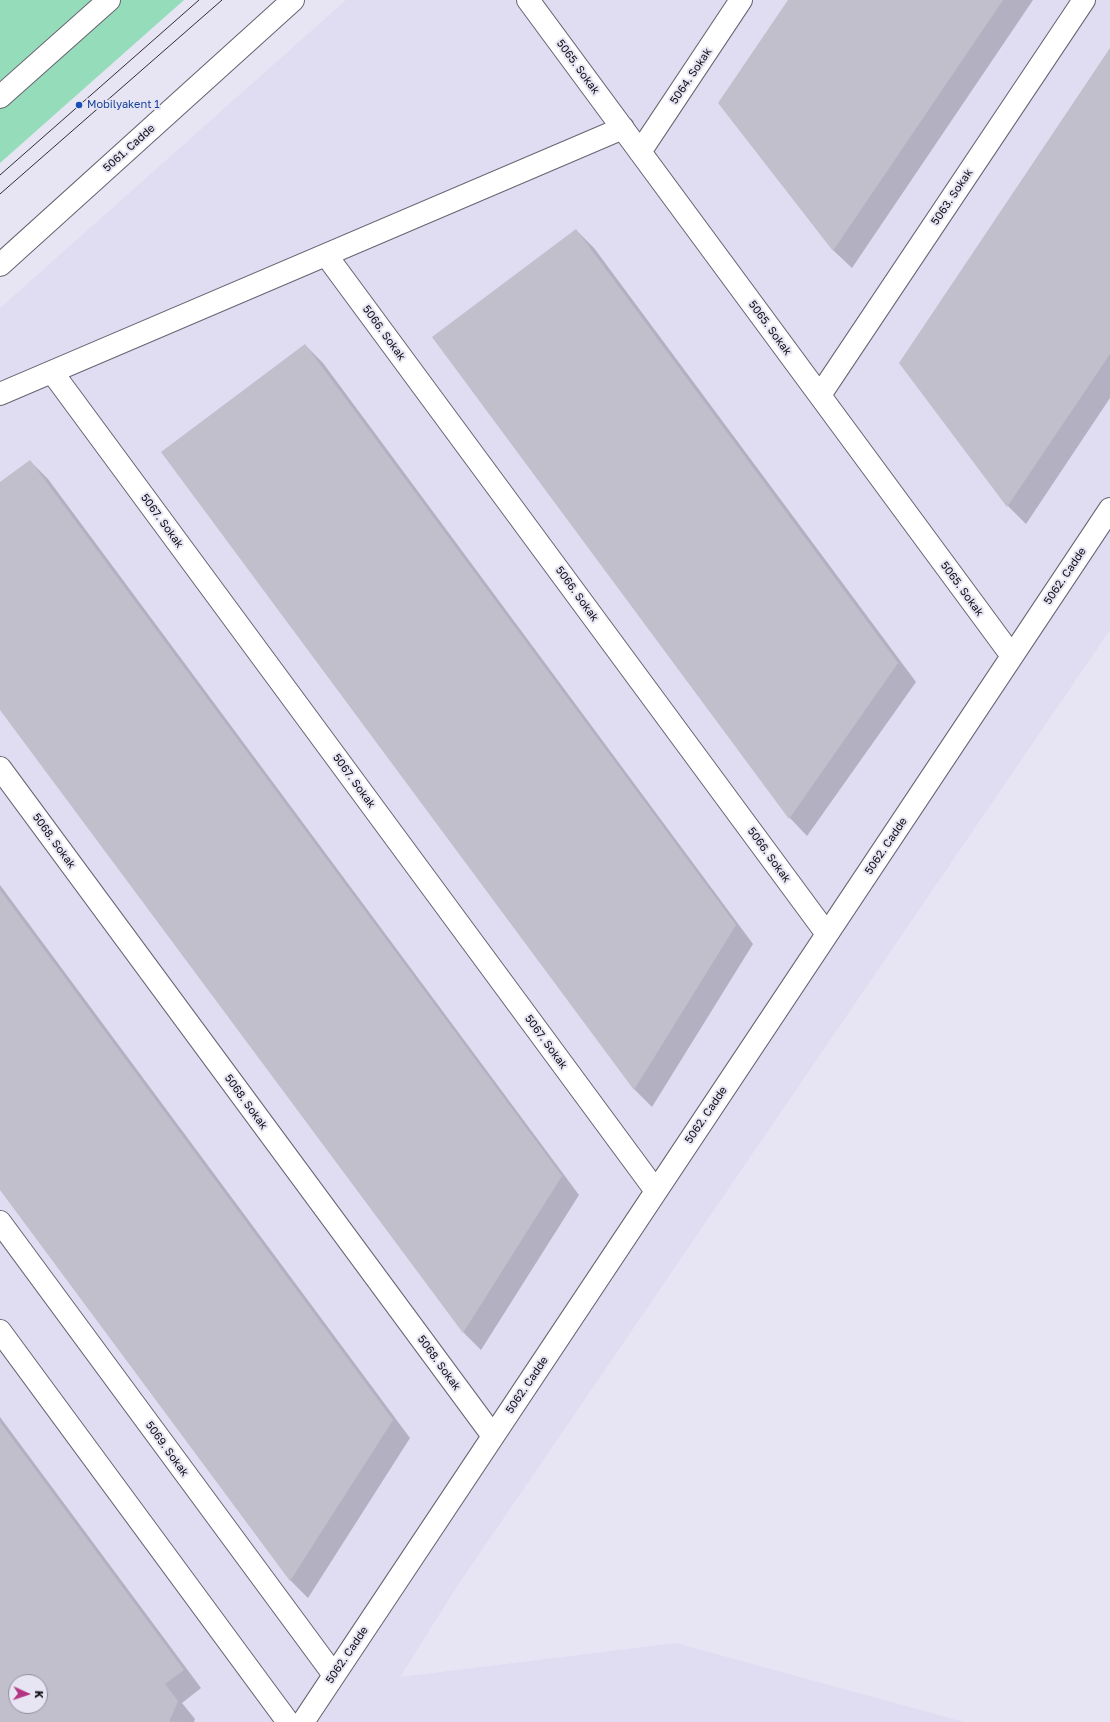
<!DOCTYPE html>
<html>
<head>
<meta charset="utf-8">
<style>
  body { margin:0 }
  #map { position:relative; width:1110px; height:1722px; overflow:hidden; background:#e7e5f3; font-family:"Golos Text",sans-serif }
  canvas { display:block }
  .north { position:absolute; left:8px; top:1674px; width:40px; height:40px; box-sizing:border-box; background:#e7e5f3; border:1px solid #908e99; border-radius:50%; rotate:93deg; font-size:11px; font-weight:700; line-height:16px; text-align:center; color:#0d0c11 }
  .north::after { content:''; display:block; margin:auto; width:14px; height:18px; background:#b33482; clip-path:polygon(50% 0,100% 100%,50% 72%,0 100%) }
</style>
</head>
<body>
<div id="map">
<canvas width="1110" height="1722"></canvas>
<div class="north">K</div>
</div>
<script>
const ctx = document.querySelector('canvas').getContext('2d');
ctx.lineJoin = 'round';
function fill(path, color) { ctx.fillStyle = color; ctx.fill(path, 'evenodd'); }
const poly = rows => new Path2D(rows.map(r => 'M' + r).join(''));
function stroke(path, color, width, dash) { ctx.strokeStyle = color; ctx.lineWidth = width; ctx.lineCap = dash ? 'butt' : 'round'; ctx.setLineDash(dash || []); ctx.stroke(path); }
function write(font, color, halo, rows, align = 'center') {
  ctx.font = font + ' "Golos Text",sans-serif'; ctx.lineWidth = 4; ctx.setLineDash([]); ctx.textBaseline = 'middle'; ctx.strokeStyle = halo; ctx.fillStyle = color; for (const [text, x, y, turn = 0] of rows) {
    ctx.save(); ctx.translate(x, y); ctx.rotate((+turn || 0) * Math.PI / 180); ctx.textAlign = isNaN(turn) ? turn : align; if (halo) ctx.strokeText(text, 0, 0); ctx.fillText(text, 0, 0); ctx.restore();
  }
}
const built = poly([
  [346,0,1110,0,1110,630,456,1588,400,1677,676,1643,964,1722,0,1722,0,308],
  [16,1682,40,1682,40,1706,16,1706]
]);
const green = poly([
  [0,0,184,0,0,163]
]);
const shadow = poly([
  [789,0,1033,0,852,268,834,251,720,103],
  [1110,49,1110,398,1026,524,1008,506,900,363],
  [576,230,594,248,916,682,807,836,790,818,433,337],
  [305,345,323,363,753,944,652,1107,635,1090,162,452],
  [30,461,48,479,579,1195,481,1350,464,1333,0,708,0,484],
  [0,885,410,1438,308,1598,290,1580,0,1189],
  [0,1417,201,1688,182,1703,195,1719,194,1722,0,1721],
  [16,1682,40,1682,40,1706,16,1706]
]);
const building = poly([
  [788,0,1003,0,833,251,718,103],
  [1110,48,1110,354,1007,507,899,363],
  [576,229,898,663,789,819,432,337],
  [305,344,736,925,634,1090,161,452],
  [30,460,562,1176,463,1333,0,710,0,482],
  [0,890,393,1420,290,1581,0,1190],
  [0,1422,184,1670,165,1684,178,1701,169,1722,0,1722],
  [16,1682,40,1682,40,1706,16,1706]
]);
const street = poly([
  [528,0,1012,656],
  [640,152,741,0],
  [326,255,827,934],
  [52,372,656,1191],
  [0,394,623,128],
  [820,395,1084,0],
  [0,768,493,1436],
  [0,1222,334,1675],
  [0,1331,288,1722],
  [303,1722,1110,509]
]);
const secondary = poly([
  [0,97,109,0],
  [0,265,293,0]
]);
const tram = poly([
  [0,175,199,0],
  [0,194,222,0]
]);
const markers = [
  [79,105,4,"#1a4fb4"]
];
const streetNames = [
  ["5065. Sokak",578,67,54],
  ["5064. Sokak",691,76,-56],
  ["5061. Cadde",129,148,-42],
  ["5063. Sokak",952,197,-56],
  ["5065. Sokak",770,328,54],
  ["5066. Sokak",384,333,54],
  ["5067. Sokak",162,521,54],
  ["5062. Cadde",1065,576,-56],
  ["5065. Sokak",962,589,54],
  ["5066. Sokak",577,594,54],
  ["5067. Sokak",354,781,54],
  ["5068. Sokak",54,841,54],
  ["5062. Cadde",886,846,-56],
  ["5066. Sokak",769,855,54],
  ["5067. Sokak",546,1042,54],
  ["5068. Sokak",246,1102,54],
  ["5062. Cadde",706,1115,-56],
  ["5068. Sokak",439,1363,54],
  ["5062. Cadde",527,1385,-56],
  ["5069. Sokak",167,1449,54],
  ["5062. Cadde",347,1655,-56]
];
const transitNames = [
  ["Mobilyakent 1",87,105]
];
fill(built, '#e0dcf2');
fill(green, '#95dcba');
fill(shadow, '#0003');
fill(building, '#c2bfcd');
stroke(street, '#666471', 24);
stroke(secondary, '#666471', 24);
stroke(street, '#fff', 22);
stroke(secondary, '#fff', 22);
stroke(tram, '#2f2d34', 1);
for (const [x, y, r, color] of markers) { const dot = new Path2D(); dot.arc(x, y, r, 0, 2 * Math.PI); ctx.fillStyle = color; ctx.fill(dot); stroke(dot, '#e7e5f3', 1.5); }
write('11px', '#0d0c11', '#e7e5f3', streetNames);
write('11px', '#164399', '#e7e5f3', transitNames, 'left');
</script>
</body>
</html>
